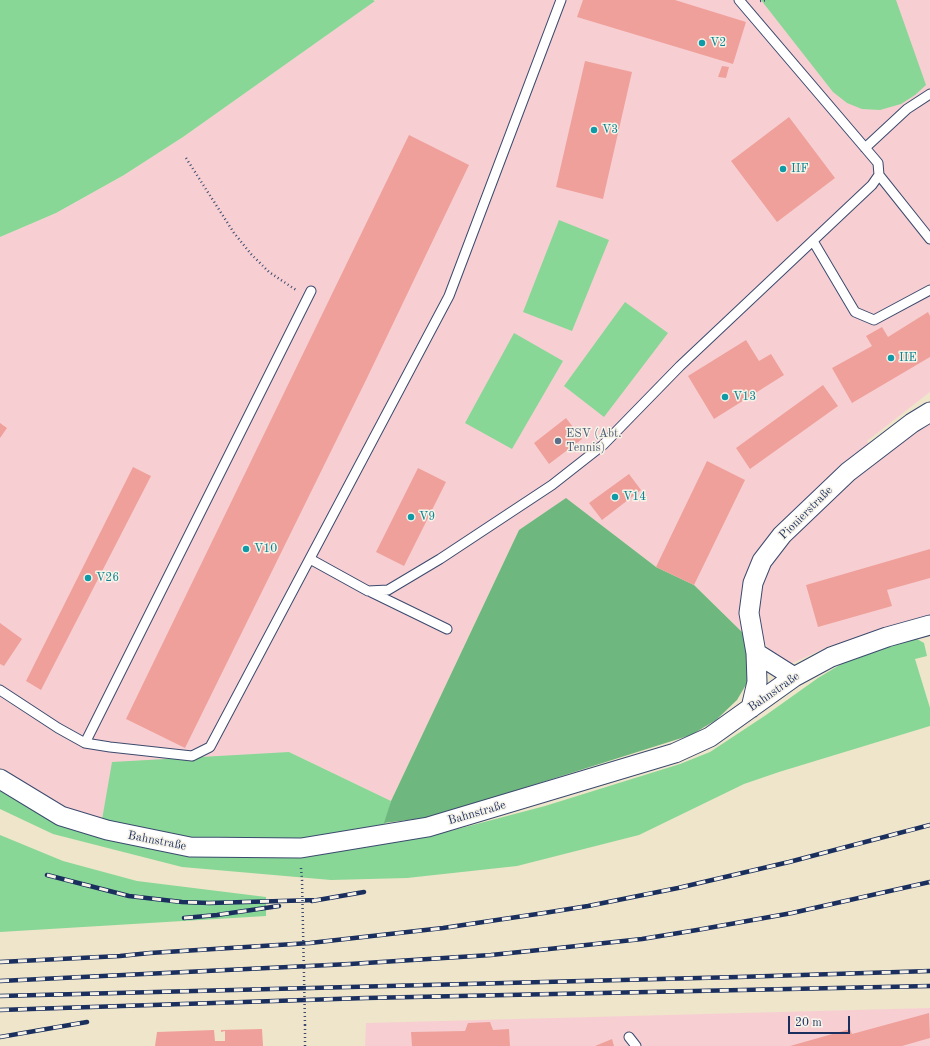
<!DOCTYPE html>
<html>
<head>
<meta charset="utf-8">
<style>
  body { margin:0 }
  #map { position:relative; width:930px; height:1046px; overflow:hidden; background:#efe5ca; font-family:"Old Standard TT",serif }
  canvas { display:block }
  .scale { position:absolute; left:788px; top:1016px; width:62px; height:18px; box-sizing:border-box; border:2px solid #1b2f5e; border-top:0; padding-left:5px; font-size:12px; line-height:14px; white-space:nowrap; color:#1b2f5e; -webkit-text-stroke:3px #f7f3e8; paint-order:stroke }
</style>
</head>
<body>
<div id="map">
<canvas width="930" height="1046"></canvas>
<div class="scale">20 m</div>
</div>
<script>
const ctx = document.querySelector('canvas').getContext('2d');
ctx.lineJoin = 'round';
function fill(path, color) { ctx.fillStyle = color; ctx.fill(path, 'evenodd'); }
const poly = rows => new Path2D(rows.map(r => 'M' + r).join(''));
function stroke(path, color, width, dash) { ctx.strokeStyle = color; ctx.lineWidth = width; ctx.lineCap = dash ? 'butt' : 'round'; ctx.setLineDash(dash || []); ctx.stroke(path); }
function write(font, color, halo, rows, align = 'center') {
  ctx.font = font + ' "Old Standard TT",serif'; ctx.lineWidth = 3; ctx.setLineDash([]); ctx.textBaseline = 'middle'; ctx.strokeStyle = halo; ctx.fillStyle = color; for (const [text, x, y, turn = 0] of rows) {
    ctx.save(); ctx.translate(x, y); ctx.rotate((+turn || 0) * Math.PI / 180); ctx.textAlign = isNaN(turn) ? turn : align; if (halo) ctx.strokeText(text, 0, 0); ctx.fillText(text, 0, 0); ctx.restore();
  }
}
const built = poly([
  [376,0,930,0,930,392,867,441,871,447,766,545,743,633,694,585,656,567,566,499,519,530,391,801,289,752,101,820,61,807,0,768,0,237,56,213,124,175,183,137],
  [930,424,930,618,830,646,788,665,769,650,761,637,757,617,759,596,766,574,776,553,865,468,907,438],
  [930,1008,930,1046,365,1046,366,1023]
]);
const green = poly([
  [0,0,373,0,375,1,183,137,124,175,56,213,0,237],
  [761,0,896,0,926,85,915,95,901,104,880,110,862,109,847,103,833,92],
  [559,220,609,240,572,331,523,312],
  [625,302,668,333,604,417,564,386],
  [514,333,563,361,512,449,465,423],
  [917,639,924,643,927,656,915,659,930,708,930,726,779,772,744,784,639,835,517,866,407,878,331,880,182,867,53,834,0,809,0,790,40,815,99,837,112,762,289,752,391,801,381,841,450,831,545,806,680,764,710,752,766,715,818,678,838,666,858,656,909,640],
  [0,835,63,861,137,881,266,897,266,916,0,932]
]);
const forest = poly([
  [566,498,656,567,694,585,743,633,747,656,747,683,737,700,716,720,691,735,432,817,384,823,391,801,519,530]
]);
const building = poly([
  [583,0,675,0,746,22,733,64,577,17],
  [585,61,632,72,603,199,556,187],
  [722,66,729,67,726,78,718,77],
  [789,117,835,178,777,222,731,161],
  [409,135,469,165,367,378,185,748,126,719],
  [928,312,930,316,930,357,852,403,832,368,872,346,866,336,882,327,888,337],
  [746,340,759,361,771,354,784,375,714,419,688,376],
  [823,385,838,406,750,469,736,448],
  [566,418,582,439,549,464,534,443],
  [0,423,7,428,0,438],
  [707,461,745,480,694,585,656,567],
  [133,467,151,476,41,690,26,681],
  [418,468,446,482,404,566,376,552],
  [629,474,641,490,602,520,589,503],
  [930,549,930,578,887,590,892,606,818,627,806,585],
  [0,623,22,639,4,666,0,664],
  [929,1013,930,1038,902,1046,790,1046,850,1029,852,1034],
  [490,1022,493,1030,509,1029,510,1046,412,1046,411,1032,465,1031,468,1023],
  [262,1029,263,1046,155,1046,157,1032,214,1030,215,1041,225,1041,225,1031,221,1032,221,1030],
  [612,1039,614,1046,595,1046]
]);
const path = poly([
  [760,1,768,0],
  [186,158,234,233,251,254,269,272,296,290],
  [301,868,302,880],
  [305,1046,305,1025]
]);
const service = poly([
  [865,148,907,109,930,94],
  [879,175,930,239],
  [813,241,855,312,874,320,930,290],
  [310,559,368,591,388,590,440,559,552,485,603,445,680,366,872,185,879,175,878,163,739,0],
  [371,592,447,629],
  [0,690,58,728,85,743,110,747,192,756,210,747,449,296,561,0],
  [85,743,311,291],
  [629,1037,636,1046]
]);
const minor = poly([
  [794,677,756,653,749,613,753,583,762,561,782,535,848,472,912,423,930,412],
  [751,708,757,682,756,653],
  [0,779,61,816,107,830,190,847,301,848,428,827,675,753,710,737,794,677,831,657,887,637,930,625]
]);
const rail = poly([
  [47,875,129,896,182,902,209,903,318,900],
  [312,901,364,892],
  [184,918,217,915,279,906],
  [0,962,120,956,150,953,310,943,443,928,544,913,588,906,678,888,789,862,930,825],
  [0,981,350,964,491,955,549,949,642,939,697,930,792,913,930,882],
  [0,996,738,977,930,971],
  [0,1010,366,998,930,986],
  [0,1037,87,1022]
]);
const pathBridge = poly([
  [302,880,305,1025]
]);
const markers = [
  [702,43,4,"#0f9aa8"],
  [594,130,4,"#0f9aa8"],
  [783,169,4,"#0f9aa8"],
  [891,358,4,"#0f9aa8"],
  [725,397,4,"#0f9aa8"],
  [558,441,4,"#5c6f8a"],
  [615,497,4,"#0f9aa8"],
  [411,517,4,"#0f9aa8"],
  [246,549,4,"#0f9aa8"],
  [88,578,4,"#0f9aa8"]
];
const cultureNames = [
  ["V2",710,43],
  ["V3",602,130],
  ["IIF",791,169],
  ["IIE",899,358],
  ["V13",733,397],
  ["V14",623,497],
  ["V9",419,517],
  ["V10",254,549],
  ["V26",96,578]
];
const serviceNames = [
  ["ESV (Abt.",566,434],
  ["Tennis)",566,448]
];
const streetNames = [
  ["Pionierstraße",806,513,-45],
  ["Bahnstraße",774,692,-35],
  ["Bahnstraße",477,813,-16],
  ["Bahnstraße",157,841,11]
];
fill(built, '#f7cfd3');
fill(green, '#88d796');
fill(forest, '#6eb87f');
fill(building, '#efa09a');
stroke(service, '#3b4a6e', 11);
stroke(minor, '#3b4a6e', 21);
stroke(path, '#3b4a6e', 2.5, [1, 3]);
stroke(service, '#fff', 9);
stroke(minor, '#fff', 19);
stroke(rail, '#1b2f5e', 4.5);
stroke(rail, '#f7f3e8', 3, [9]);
stroke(pathBridge, '#3b4a6e', 2.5, [1, 3]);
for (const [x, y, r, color] of markers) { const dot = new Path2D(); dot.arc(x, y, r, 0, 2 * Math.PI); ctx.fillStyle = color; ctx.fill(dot); stroke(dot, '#f7f3e8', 1.5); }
write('12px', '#0d838f', '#f7f3e8', cultureNames, 'left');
write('12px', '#4e5e75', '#f7f3e8', serviceNames, 'left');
write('12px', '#1b2f5e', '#f7f3e8', streetNames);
</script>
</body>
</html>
